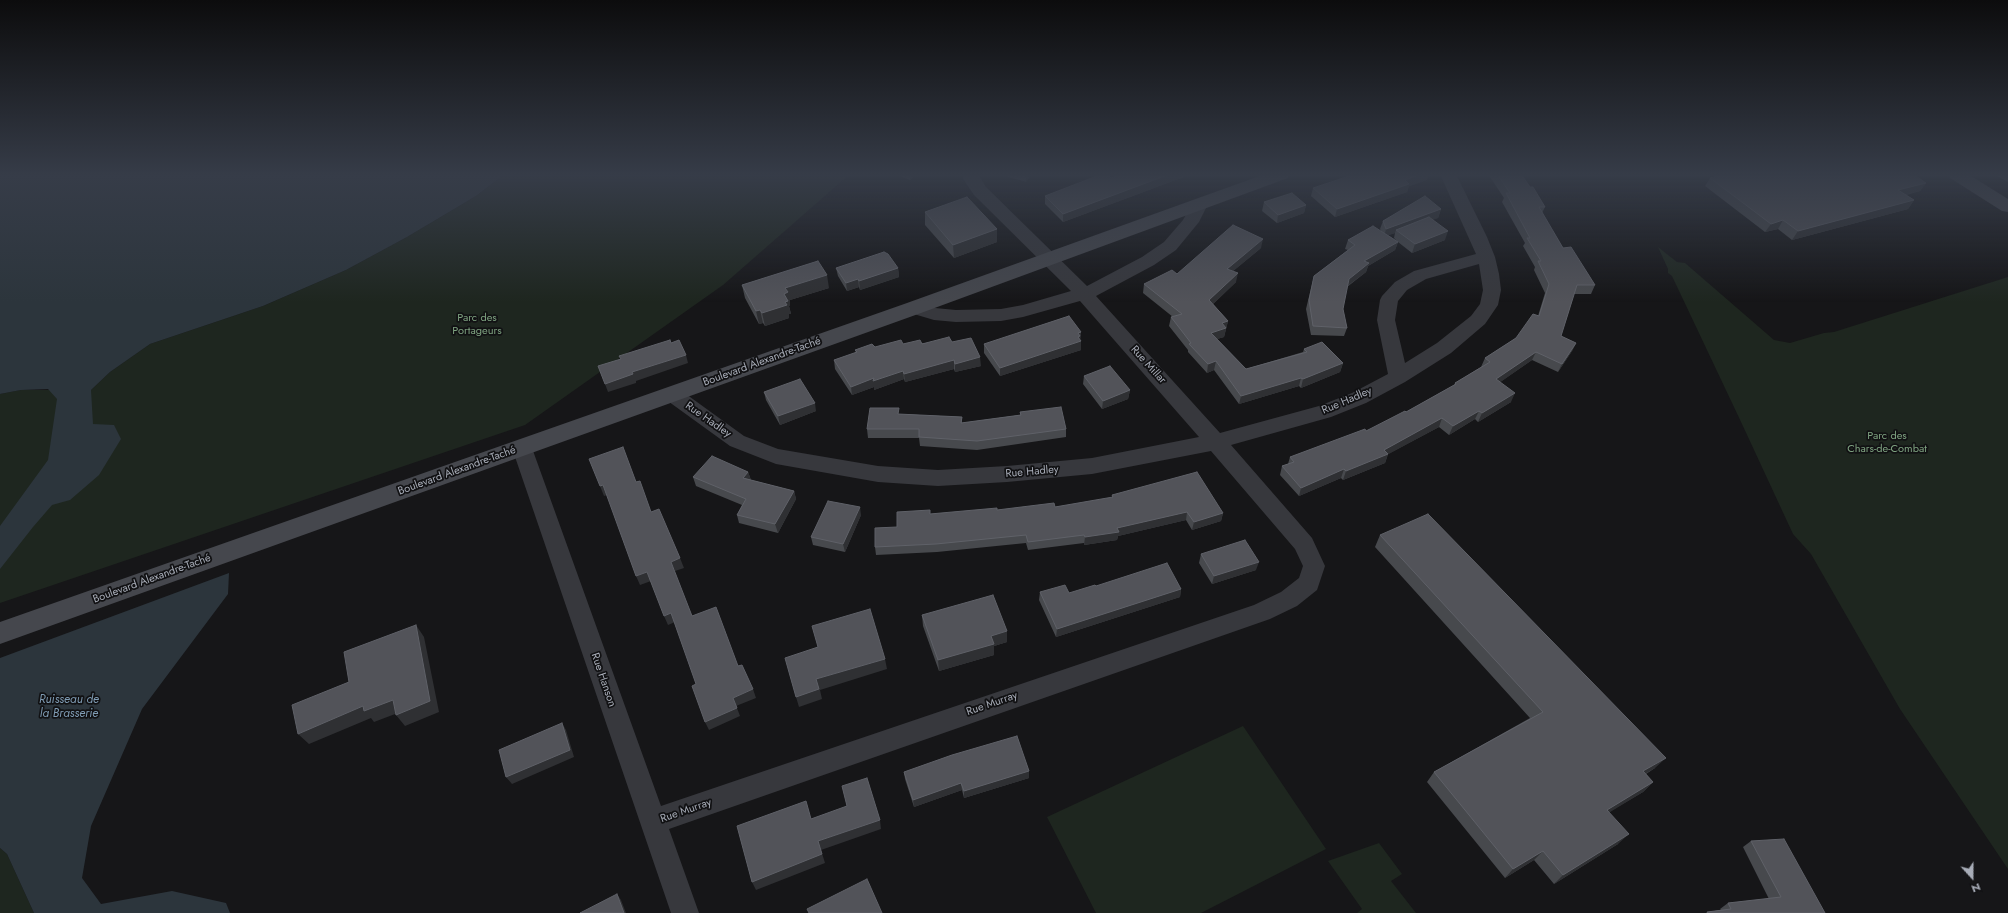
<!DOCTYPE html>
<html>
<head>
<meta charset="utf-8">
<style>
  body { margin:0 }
  #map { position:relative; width:2008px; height:913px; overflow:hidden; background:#161618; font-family:Jost,sans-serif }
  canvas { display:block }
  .north { position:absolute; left:1952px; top:857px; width:40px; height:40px; -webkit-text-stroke:3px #111113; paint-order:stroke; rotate:159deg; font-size:11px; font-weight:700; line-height:16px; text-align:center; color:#a8adb8 }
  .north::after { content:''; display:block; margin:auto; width:14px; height:18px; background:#a8adb8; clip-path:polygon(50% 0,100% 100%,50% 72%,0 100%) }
</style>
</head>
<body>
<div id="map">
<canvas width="2008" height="913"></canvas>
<div class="north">N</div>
</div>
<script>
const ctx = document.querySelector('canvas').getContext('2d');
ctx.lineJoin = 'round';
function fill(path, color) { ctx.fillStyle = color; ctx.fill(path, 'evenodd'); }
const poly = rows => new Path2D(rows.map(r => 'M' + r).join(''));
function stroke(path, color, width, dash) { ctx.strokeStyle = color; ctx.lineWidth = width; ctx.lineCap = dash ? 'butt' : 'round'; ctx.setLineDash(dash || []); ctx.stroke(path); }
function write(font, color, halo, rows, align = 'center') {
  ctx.font = font + ' Jost,sans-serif'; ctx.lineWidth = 3.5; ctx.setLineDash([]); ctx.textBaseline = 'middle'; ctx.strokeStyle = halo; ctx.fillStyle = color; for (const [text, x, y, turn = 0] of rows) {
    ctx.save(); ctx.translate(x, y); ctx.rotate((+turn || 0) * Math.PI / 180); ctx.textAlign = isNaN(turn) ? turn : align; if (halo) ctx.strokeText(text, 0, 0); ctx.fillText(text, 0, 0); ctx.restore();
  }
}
const green = poly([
  [505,174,850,174,723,285,525,425,0,603,0,394,21,390,91,390,110,372,150,344,263,306,346,270,407,237,476,196],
  [1658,247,1677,262,1685,263,1774,340,1790,343,1824,333,1834,332,2008,277,2008,869,1900,709,1811,554,1793,534,1742,424,1672,276,1668,273,1668,269],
  [1243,726,1326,849,1201,913,1096,913,1047,817],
  [1379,843,1402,874,1391,881,1416,913,1357,913,1362,909,1328,861],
  [0,848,7,854,34,913,0,913]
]);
const water = poly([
  [0,174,505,174,476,196,407,237,346,270,263,306,150,344,110,372,91,390,93,424,114,425,121,439,99,475,70,500,52,505,33,527,0,569,0,526,48,460,57,399,48,389,21,390,0,394],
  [229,573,228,594,142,709,91,826,82,878,101,904,172,891,226,903,230,913,34,913,7,854,0,848,0,658]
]);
const street = poly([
  [962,174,978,174,986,187,1087,286,1142,257,1164,242,1183,220,1193,202,1199,201,1205,202,1207,206,1199,222,1176,250,1154,265,1096,296,1220,433,1319,406,1352,393,1388,374,1377,320,1380,300,1382,296,1395,282,1414,271,1476,254,1440,174,1456,174,1487,237,1495,257,1499,274,1501,290,1498,305,1485,324,1451,353,1405,382,1366,403,1331,417,1231,445,1312,538,1325,566,1317,590,1297,606,1270,619,669,829,699,913,671,913,512,448,515,442,522,440,529,442,532,448,661,806,1254,605,1281,592,1299,578,1303,566,1295,549,1211,451,1092,474,1007,482,938,486,878,482,776,464,730,446,665,399,662,394,665,389,672,387,679,389,744,436,778,449,878,466,938,470,1007,466,1092,458,1199,437,1080,301,1023,317,1001,321,956,322,934,320,907,312,905,308,907,304,914,302,935,308,956,310,1001,309,1023,305,1071,291,974,195,963,179,962,174],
  [1479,264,1483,290,1480,304,1471,316,1437,343,1405,363,1395,320,1398,301,1407,290,1426,279,1479,264]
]);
const secondary = poly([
  [1265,174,1290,174,1288,178,921,313,0,644,0,622,907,303,1265,174],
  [1948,174,1968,174,2008,199,2008,212,2002,211,1950,178,1948,174]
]);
const wall = poly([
  [894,174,916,174,910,180],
  [1005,174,1032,174,1026,182,1005,176],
  [1488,174,1521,174,1545,207,1542,213,1563,248,1595,285,1591,294,1574,294,1561,336,1576,343,1572,351,1558,372,1532,360,1500,382,1511,402,1478,422,1475,419,1449,435,1439,427,1388,454,1385,463,1343,480,1341,478,1299,496,1280,475,1282,466,1288,464,1290,457,1366,431,1406,412,1454,385,1455,383,1481,367,1485,358,1516,338,1538,316,1545,293,1534,270,1535,267,1523,246,1525,243,1502,202,1504,198],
  [1998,174,2008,174,2008,182,1997,176],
  [1189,175,1063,222,1045,204,1045,196,1111,178],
  [1710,178,1926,183,1920,191,1906,195,1914,200,1908,209,1792,240,1778,229,1765,232,1705,186],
  [1427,180,1409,186,1407,192,1335,217,1311,196,1313,188],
  [1264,202,1306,205,1304,213,1277,223,1262,211],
  [1441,209,1438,218,1433,219,1445,240,1412,253,1398,242,1395,250,1368,266,1366,272,1347,287,1343,309,1347,328,1344,336,1311,335,1306,309,1314,276,1348,250,1345,249,1348,240,1381,231,1380,229,1383,221],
  [1395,233,1394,238,1397,241,1388,235],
  [925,212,997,229,997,242,954,258,925,225],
  [1261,248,1233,271,1236,282,1213,304,1228,321,1224,337,1217,339,1246,369,1303,352,1304,349,1343,363,1340,372,1301,388,1299,386,1239,404,1214,370,1207,373,1188,352,1188,350,1169,326,1171,317,1173,317,1143,293,1144,284],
  [836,268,898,268,899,277,860,290,859,287,847,291,838,276],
  [742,285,829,288,790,300,790,305,789,306,791,314,789,314,789,318,765,326,763,323,759,324,745,298],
  [1081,332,1080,340,1081,350,1000,376,984,353,984,344],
  [952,342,981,366,955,372,954,369,905,382,904,379,874,390,874,387,852,395,835,369,834,360,856,353,855,350,903,344],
  [1084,376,1130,390,1128,399,1102,409,1083,384],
  [764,392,816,411,780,425,766,400],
  [1020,412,1066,429,1066,437,977,450,920,446,919,438,868,438,867,429,899,414,962,417,962,423,1020,415],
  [748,472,751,480,794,491,796,499,778,533,739,523,737,515,742,505,696,486,693,477],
  [1112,495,1223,513,1221,521,1192,530,1186,520,1118,536,1117,540,1084,545,1084,543,1028,550,1026,543,937,552,876,555,875,547,897,527,930,514,1055,507,1112,498],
  [861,515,845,552,813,545,811,537],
  [1380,535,1655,768,1646,774,1653,782,1643,792,1609,812,1618,844,1554,884,1534,860,1505,878,1427,782,1434,772,1530,718,1375,547],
  [1201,554,1256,570,1212,584,1199,563],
  [1096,586,1181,589,1180,597,1056,637,1039,600,1040,592,1069,593],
  [922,615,1007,642,994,646,994,655,939,671,923,626],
  [1029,771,1029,778,964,798,962,790,914,807,905,779,904,772],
  [1751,841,1825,913,1706,913,1707,912,1721,910,1720,909,1728,903,1769,899,1743,847]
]);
const shadedWall = poly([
  [909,174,916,174,910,180],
  [1027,174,1032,174,1026,182,1026,175],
  [1170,174,1189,174,1189,175,1063,222,1063,214],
  [1421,174,1429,174,1427,180,1409,186,1407,192,1335,217,1337,209,1405,180],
  [1926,183,1920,191,1892,198,1898,190],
  [1914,200,1908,209,1792,240,1798,231],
  [1306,205,1304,213,1277,223,1278,215],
  [1441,209,1438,218,1399,232,1396,230,1395,233,1384,237,1386,229],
  [1783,220,1778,229,1765,232,1771,224],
  [997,229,997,242,954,258,953,245],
  [1448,231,1445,240,1412,253,1415,244],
  [1263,239,1261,248,1226,277,1227,269],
  [1398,242,1395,250,1368,266,1366,272,1346,287,1349,279,1364,261],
  [898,268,899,277,860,290,859,281],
  [1238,273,1236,282,1208,309,1209,300],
  [827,275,829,288,790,300,790,305,789,306,791,314,789,314,789,318,765,326,762,313,784,294,785,288],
  [858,279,859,287,847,291,846,283],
  [760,310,763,323,759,324,756,311],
  [1228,321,1224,337,1210,341,1211,333,1222,323],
  [1081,332,1080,342,1081,341,1081,350,1000,376,1000,368],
  [1576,343,1572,351,1558,372,1562,364],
  [1536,352,1532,360,1492,388,1496,379],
  [686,355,688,363,636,381,636,383,608,392,605,384,632,372],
  [980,357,981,366,955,372,955,364],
  [954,360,954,369,905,382,904,374],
  [1216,361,1214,370,1207,373,1208,364],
  [1343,363,1340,372,1301,388,1303,379],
  [903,371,904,379,874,390,874,387,852,395,851,387,874,378],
  [1301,378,1299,386,1239,404,1241,396],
  [1130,390,1128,399,1102,409,1103,401],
  [1515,393,1511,402,1478,422,1482,413],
  [815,403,816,411,780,425,778,416],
  [1479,411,1475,419,1449,435,1453,426],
  [1442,418,1439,427,1385,456,1388,454,1385,463,1343,480,1346,471,1384,450],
  [1344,469,1341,478,1299,496,1301,488],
  [748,472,751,480,743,478],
  [603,485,607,495,604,496,600,486],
  [794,491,796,499,778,533,775,524],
  [860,507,861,515,845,552,843,544],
  [1187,512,1186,520,1118,536,1117,540,1084,545,1085,537,1117,528],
  [1223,513,1221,521,1192,530,1194,522],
  [680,558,684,568,675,571,671,562],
  [1259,562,1256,570,1212,584,1214,576],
  [647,572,651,581,640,585,636,576],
  [1181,589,1180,597,1056,637,1057,629],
  [671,613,675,622,668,625,664,616],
  [416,625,424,637,439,712,405,726,396,715],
  [1007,631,1007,642,994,646,994,655,939,671,938,660,991,636],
  [885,659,887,669,820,690,822,699,799,707,796,697,816,679],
  [753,689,756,698,736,706,733,698],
  [393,700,403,711,374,722,371,718,309,744,298,734,363,706],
  [737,708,740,716,709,730,705,722],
  [562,723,566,730,574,757,512,784,506,777],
  [1666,758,1655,768,1633,781,1643,771],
  [1029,771,1029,778,964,798,964,791],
  [1653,782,1643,792,1597,820,1607,810],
  [961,783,962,790,914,807,913,800],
  [880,820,881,829,821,850,825,863,756,890,752,882,818,841],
  [1629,834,1618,844,1554,884,1563,875],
  [1543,851,1534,860,1505,878,1513,869],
  [617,894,621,900,626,913,624,913]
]);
const building = poly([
  [1102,174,1107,174,1111,178,1122,174,1170,174,1063,214,1045,196,1102,174],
  [1355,174,1421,174,1405,180,1409,184,1337,209,1313,188,1355,174],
  [1497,174,1521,174,1530,187,1533,187,1545,207,1539,207,1563,248,1571,247,1595,285,1577,285,1561,336,1576,343,1562,364,1536,352,1496,379,1515,393,1482,413,1479,411,1453,426,1442,418,1384,450,1388,454,1346,471,1344,469,1301,488,1282,466,1294,462,1290,457,1365,429,1366,431,1405,411,1406,412,1456,384,1455,383,1490,362,1485,358,1516,338,1533,314,1539,316,1549,284,1538,261,1541,261,1527,238,1530,238,1506,193,1510,193,1497,174],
  [1723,174,1913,174,1926,183,1898,190,1914,200,1798,231,1783,220,1771,224,1710,178,1723,174],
  [1292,193,1306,205,1278,215,1264,202,1292,193],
  [1425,196,1441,209,1386,229,1383,221,1425,196],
  [967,197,997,229,953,245,925,212,967,197],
  [1429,217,1448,231,1415,244,1396,230,1429,217],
  [1233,225,1263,239,1227,269,1238,273,1209,300,1228,321,1222,323,1226,328,1211,333,1246,369,1307,352,1304,349,1322,342,1343,363,1303,379,1301,378,1241,396,1216,361,1208,364,1189,344,1191,343,1171,317,1182,314,1144,284,1172,270,1177,274,1233,225],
  [1373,226,1398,242,1364,261,1369,263,1349,279,1343,309,1347,328,1313,326,1309,300,1314,276,1355,245,1348,240,1373,226],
  [884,252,888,254,898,268,859,281,858,279,846,283,836,268,884,252],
  [818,261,827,275,785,288,788,292,784,294,788,301,785,302,787,305,762,313,760,310,756,311,742,285,818,261],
  [1069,316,1081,332,1078,333,1080,336,1078,337,1081,341,1000,368,984,344,1069,316],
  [949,337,952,342,971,338,980,357,955,364,954,360,904,374,903,371,873,381,874,378,851,387,834,360,857,352,855,350,872,344,875,347,901,340,903,344,920,340,922,344,949,337],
  [670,340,671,343,679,340,686,355,632,372,633,374,605,384,598,366,621,359,619,356,670,340],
  [1110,366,1130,390,1103,401,1084,376,1110,366],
  [800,379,815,403,778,416,764,392,800,379],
  [1061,407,1066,429,977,441,919,437,919,429,867,429,870,408,899,408,898,414,962,417,961,423,1021,415,1020,412,1061,407],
  [623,447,636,482,640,481,651,512,659,509,680,558,671,562,692,616,716,607,738,666,742,665,753,689,733,698,737,708,705,722,692,686,696,684,671,613,664,616,647,572,636,576,603,485,600,486,589,459,623,447],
  [712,456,748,472,743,478,794,491,775,524,737,515,746,499,693,477,712,456],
  [1197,472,1223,513,1194,522,1187,512,1117,528,1119,532,1085,537,1084,535,1028,542,1026,535,936,544,875,547,875,528,897,527,897,512,930,510,930,514,997,508,997,510,1054,503,1055,507,1113,497,1112,495,1197,472],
  [828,501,860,507,843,544,811,537,828,501],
  [1428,514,1666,758,1643,771,1653,782,1607,810,1629,834,1563,875,1543,851,1513,869,1434,772,1543,712,1380,535,1428,514],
  [1245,540,1259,562,1214,576,1201,554,1245,540],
  [1167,563,1181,589,1057,629,1040,592,1065,585,1069,593,1095,585,1096,586,1167,563],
  [993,595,1007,631,991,636,994,644,938,660,922,615,993,595],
  [870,609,885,659,816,679,819,689,796,697,785,658,818,647,812,626,870,609],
  [416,625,430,701,396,715,393,700,364,711,363,706,298,734,292,705,349,682,344,652,416,625],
  [562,723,570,750,506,777,499,750,562,723],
  [1017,736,1029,771,964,791,961,783,913,800,904,772,952,755,1017,736],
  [867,778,880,820,818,841,822,854,752,882,737,826,806,801,811,819,847,806,842,786,867,778],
  [1784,839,1825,913,1708,913,1707,912,1731,909,1728,903,1781,897,1751,841,1784,839],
  [867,879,882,913,809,913,807,909,867,879],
  [617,894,624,913,580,913,617,894]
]);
const parkNames = [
  ["Parc des",477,318],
  ["Portageurs",477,331],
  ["Parc des",1887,436],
  ["Chars-de-Combat",1887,449]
];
const streetNames = [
  ["Boulevard Alexandre-Taché",762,362,-20],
  ["Rue Millar",1148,365,48],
  ["Rue Hadley",1347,401,-23],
  ["Rue Hadley",708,420,35],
  ["Boulevard Alexandre-Taché",457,471,-20],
  ["Rue Hadley",1032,472,-5],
  ["Boulevard Alexandre-Taché",152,579,-20],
  ["Rue Hanson",603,680,71],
  ["Rue Murray",992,704,-19],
  ["Rue Murray",686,811,-19]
];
const waterNames = [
  ["Ruisseau de",69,700],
  ["la Brasserie",69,714]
];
fill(green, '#1e261f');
fill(water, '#2c353c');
fill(street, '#37383d');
fill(secondary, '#45474d');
fill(wall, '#47494d');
fill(shadedWall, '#2f3033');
fill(building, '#525359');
stroke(building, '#5f6168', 1);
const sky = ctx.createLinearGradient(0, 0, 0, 302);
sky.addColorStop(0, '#0c0c0d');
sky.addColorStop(0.58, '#363c48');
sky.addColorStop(1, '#363c4800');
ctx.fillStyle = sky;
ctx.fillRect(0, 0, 2008, 302);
write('11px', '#7fa381', '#111113', parkNames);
write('11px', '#a8adb8', '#111113', streetNames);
write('italic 12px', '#7f9bb3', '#111113', waterNames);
</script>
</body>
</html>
